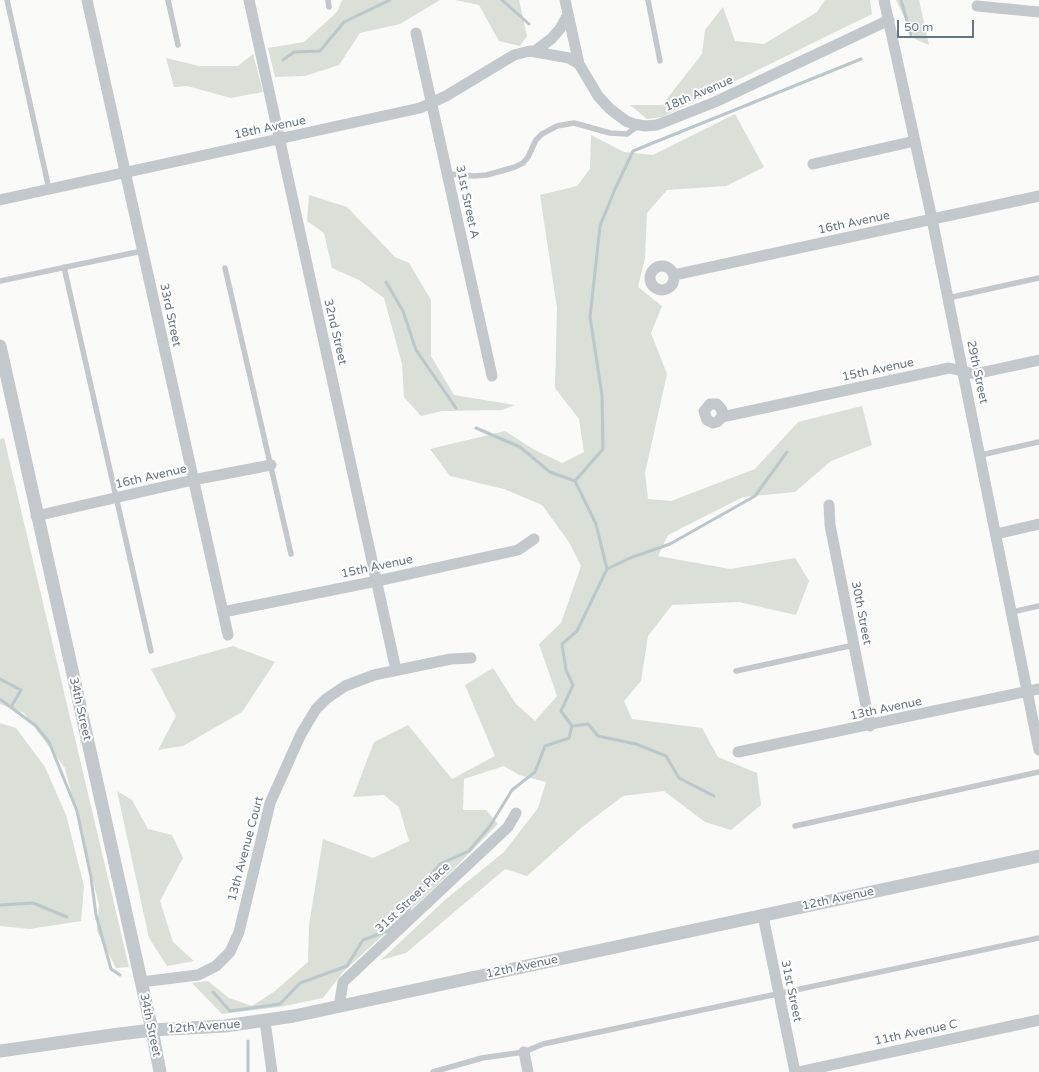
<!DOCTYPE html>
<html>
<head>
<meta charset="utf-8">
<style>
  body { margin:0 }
  #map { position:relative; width:1039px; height:1072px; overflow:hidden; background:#fafaf8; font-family:"Varela Round",sans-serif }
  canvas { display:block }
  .scale { position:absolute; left:897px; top:20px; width:77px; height:18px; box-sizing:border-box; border:2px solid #657683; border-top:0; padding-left:5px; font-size:12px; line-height:14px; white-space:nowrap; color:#657683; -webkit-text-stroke:3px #fff; paint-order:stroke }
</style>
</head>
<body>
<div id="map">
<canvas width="1039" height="1072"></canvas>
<div class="scale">50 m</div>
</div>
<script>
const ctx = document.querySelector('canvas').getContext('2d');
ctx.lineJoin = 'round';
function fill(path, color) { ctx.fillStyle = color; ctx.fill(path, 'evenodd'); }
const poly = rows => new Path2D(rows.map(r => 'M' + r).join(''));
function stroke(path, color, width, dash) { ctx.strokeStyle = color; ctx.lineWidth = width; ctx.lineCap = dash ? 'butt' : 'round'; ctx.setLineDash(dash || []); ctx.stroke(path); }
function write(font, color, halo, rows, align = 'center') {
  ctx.font = font + ' "Varela Round",sans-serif'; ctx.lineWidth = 4; ctx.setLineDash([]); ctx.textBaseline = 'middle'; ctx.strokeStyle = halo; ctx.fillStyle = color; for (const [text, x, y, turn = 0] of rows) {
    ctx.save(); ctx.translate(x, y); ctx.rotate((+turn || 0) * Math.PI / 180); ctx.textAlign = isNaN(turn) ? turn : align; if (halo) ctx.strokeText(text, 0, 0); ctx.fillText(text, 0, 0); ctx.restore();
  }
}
const green = poly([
  [342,0,440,0,400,24,360,33,339,65,305,76,275,77,268,48,304,42,337,12],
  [455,0,519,0,527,36,520,46,499,41,479,5],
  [825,0,870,0,872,14,662,117,647,119,630,105,662,105,702,54,705,30,723,7,735,41,764,44,817,12],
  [896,0,919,0,929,45,915,39],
  [253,54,263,92,231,98,187,86,174,87,166,58,199,66,238,66],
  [735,114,764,167,726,186,667,190,647,213,645,258,638,287,662,306,651,333,667,374,645,473,648,499,671,501,755,469,798,422,862,406,872,445,831,461,795,492,743,497,668,535,658,556,730,569,795,558,809,581,796,615,739,602,672,605,648,636,641,681,624,701,632,719,702,728,718,757,757,773,761,805,731,830,705,822,664,791,623,796,582,827,527,876,505,869,406,953,381,960,446,899,504,852,538,808,546,782,519,775,504,766,464,779,463,810,486,810,498,824,444,879,343,972,323,998,279,1007,222,1014,192,983,208,981,229,998,252,1006,275,991,308,962,309,925,323,839,373,858,409,841,399,807,384,795,353,797,374,742,408,725,452,779,495,756,465,685,493,668,516,704,535,721,557,696,539,644,561,623,581,566,569,542,542,505,504,489,450,476,430,449,505,431,533,449,562,463,584,452,579,419,555,388,557,308,540,195,577,186,590,169,591,135,624,152,653,155],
  [309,195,347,207,395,257,409,263,431,300,431,356,454,395,515,405,502,410,442,411,421,416,404,397,402,364,384,298,359,280,332,268,324,233,307,221],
  [4,438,129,967,116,968,97,931,99,905,65,768,24,713,0,704,0,439],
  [233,646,275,662,242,712,183,746,158,750,176,716,151,669],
  [0,723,16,728,45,767,66,815,84,886,81,921,30,929,0,926],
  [117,791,132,800,148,829,172,835,183,858,160,901,173,942,194,961,167,966,149,938]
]);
const stream = poly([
  [502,0,529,24],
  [901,0,911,35],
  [283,60,294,52,320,51,344,22,390,0],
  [386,282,403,311,416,350,456,408],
  [476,428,520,447,550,472,575,481],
  [607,569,630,558,670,544,755,496,787,452],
  [0,679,21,690,11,707],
  [0,699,36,726,49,742,77,811,91,877,96,915,111,969,120,975],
  [572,726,588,724,598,736,636,744,666,756,679,778,714,796],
  [0,905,33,903,67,917],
  [213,992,230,1011,280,1004,300,983,347,966,363,940,388,931,409,911,412,897,440,864,469,851,490,826,512,790,535,772,545,746,569,738,572,726,561,711,573,685,566,670,562,644,577,631,607,569,596,524,575,481,603,449,602,395,590,317,600,226,615,189,633,151,861,59],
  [248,1072,248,1041]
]);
const service = poly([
  [7,0,49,189],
  [168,0,178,45],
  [328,0,329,7],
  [648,0,660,61],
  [447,174,474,176,487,175,515,167,523,163,528,157,536,140,542,134,557,126,574,123,610,133,627,134,639,125],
  [64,267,151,651],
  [225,268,291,554],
  [0,281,142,251],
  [948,298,1039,278],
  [981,455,1039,442],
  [1012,612,1039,606],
  [736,671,854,645],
  [795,826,1039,772],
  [433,1072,482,1058,524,1052,543,1044,1039,938]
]);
const minor = poly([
  [87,0,228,635],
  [249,0,396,670],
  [565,0,579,64],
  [884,0,932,219,1039,750],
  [977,6,1039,12],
  [416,33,492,376],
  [535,51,551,39,560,29,568,14],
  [813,164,915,141],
  [0,200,420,108,446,96,514,55,530,51,569,58,579,64,598,96,610,109,626,121,634,124,645,126,657,125,715,102,889,20],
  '650 278a12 12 0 1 1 24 0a12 12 0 1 1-24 0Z',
  [674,275,1039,196],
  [722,417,722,410,717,404,710,404,704,411,707,420,713,423,717,422,722,417,949,368,975,374,1039,360],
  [829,505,830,525,870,726],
  [36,516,193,480,271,465],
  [996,534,1039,524],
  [223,612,377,581,518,550,534,539],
  [738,752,1039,689],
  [763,916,795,1072],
  [141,982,198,975,216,966,230,952,239,932,270,803,301,734,316,709,326,699,345,686,374,675,451,659,471,658],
  [339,1007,343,982,508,827,516,813],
  [265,1021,272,1072],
  [524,1052,528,1072],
  [799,1072,1039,1020]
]);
const tertiary = poly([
  [0,346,152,1030,160,1072],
  [0,1051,112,1035,152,1030,225,1026,294,1016,1039,856]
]);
const streetNames = [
  ["18th Avenue",699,94,-23],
  ["18th Avenue",270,128,-12],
  ["31st Street A",467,202,78],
  ["16th Avenue",854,223,-12],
  ["33rd Street",170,315,78],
  ["32nd Street",335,332,77],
  ["15th Avenue",878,370,-12],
  ["29th Street",977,372,78],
  ["16th Avenue",151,477,-13],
  ["15th Avenue",377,567,-12],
  ["30th Street",861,613,79],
  ["34th Street",80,709,77],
  ["13th Avenue",886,709,-12],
  ["13th Avenue Court",246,849,-75],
  ["31st Street Place",413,898,-43],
  ["12th Avenue",838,899,-12],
  ["12th Avenue",522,967,-12],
  ["31st Street",791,991,78],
  ["34th Street",150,1025,78],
  ["12th Avenue",204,1027,-4],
  ["11th Avenue C",916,1033,-12]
];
fill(green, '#dadfd7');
stroke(stream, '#bbc7cb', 3);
stroke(service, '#c3c8cc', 5.5);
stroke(minor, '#c3c8cc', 11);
stroke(tertiary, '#c3c8cc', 13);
write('12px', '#657683', '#fff', streetNames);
</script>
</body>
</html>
